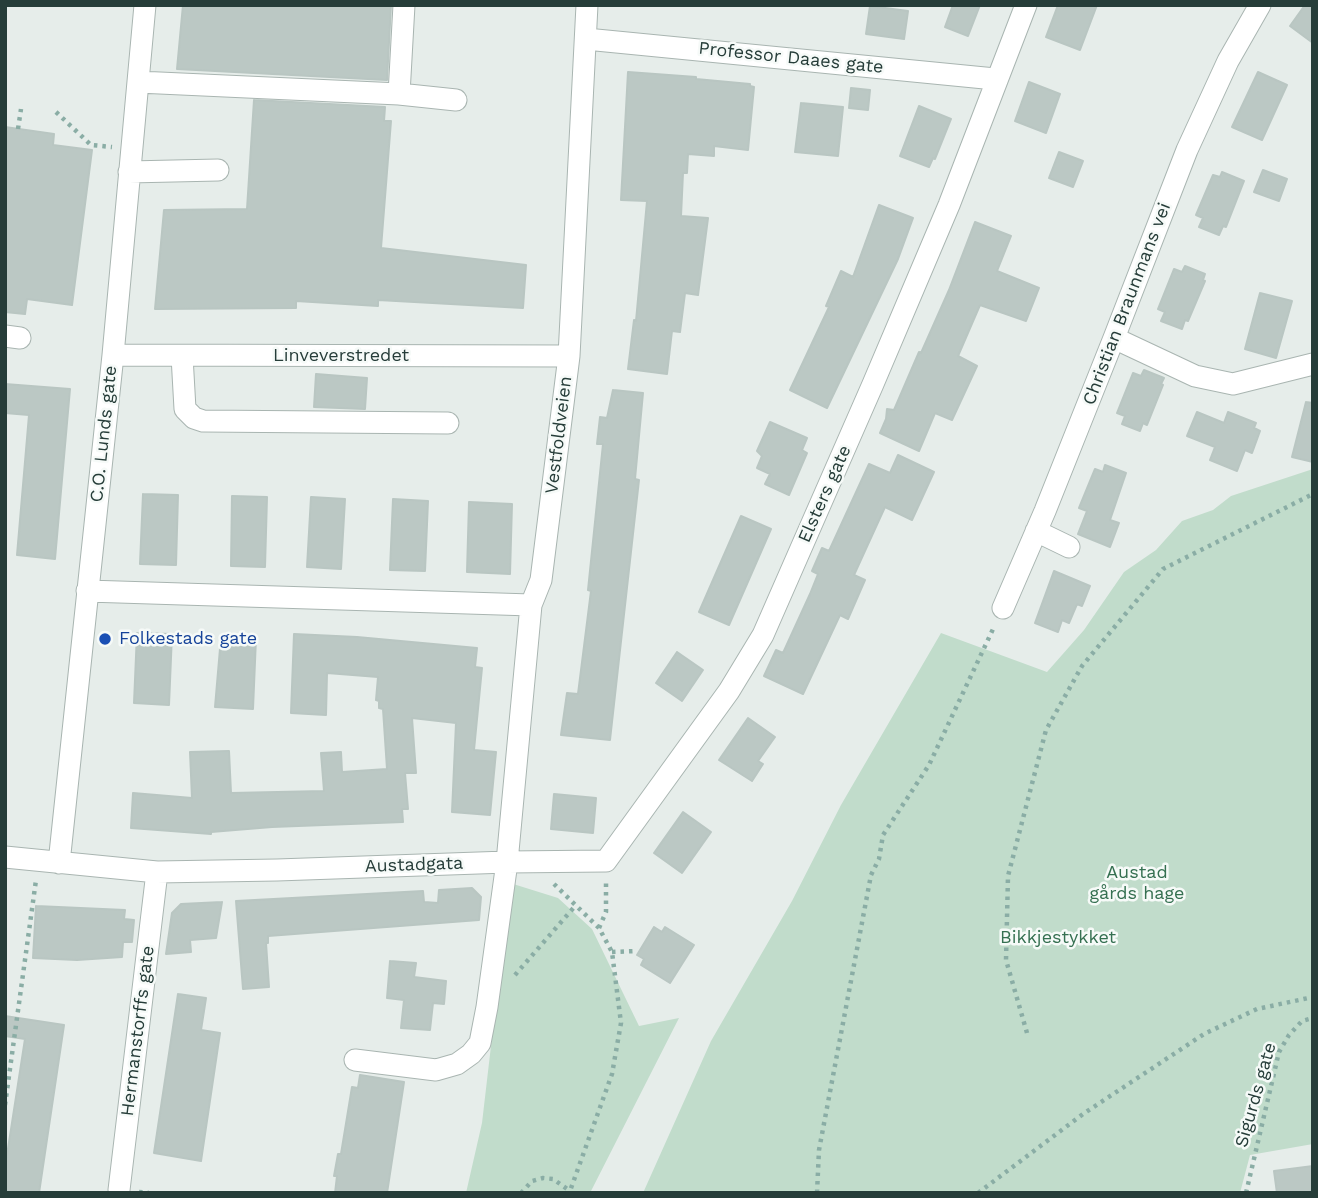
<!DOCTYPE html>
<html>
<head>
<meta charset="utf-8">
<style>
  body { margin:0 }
  #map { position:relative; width:1318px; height:1198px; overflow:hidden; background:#e6edea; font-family:"Work Sans",sans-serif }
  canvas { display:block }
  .frame { position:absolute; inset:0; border:7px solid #263d39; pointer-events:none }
</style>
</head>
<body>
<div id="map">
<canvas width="1318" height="1198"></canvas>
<div class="frame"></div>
</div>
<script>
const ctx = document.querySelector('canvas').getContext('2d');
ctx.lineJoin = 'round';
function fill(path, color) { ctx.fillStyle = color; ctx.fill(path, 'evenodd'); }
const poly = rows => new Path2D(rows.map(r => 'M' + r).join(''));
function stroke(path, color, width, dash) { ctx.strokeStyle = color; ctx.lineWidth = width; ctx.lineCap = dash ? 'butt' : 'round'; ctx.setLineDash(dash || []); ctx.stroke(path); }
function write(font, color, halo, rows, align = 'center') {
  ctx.font = font + ' "Work Sans",sans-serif'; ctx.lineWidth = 5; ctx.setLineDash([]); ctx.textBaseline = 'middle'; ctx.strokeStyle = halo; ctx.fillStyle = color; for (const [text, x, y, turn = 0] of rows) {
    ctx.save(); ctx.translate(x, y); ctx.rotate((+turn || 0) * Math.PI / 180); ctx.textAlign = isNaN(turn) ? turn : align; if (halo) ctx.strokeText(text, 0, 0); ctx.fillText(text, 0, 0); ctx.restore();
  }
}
const green = poly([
  [1313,469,1313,1144,1250,1155,1240,1193,643,1193,711,1041,792,901,841,805,941,633,1047,672,1084,630,1124,572,1156,550,1182,521,1213,510,1231,496],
  [510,883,558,898,592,929,639,1026,679,1018,590,1193,466,1193,482,1123]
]);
const building = poly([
  [183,5,391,5,387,80,177,69,183,5],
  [953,5,980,5,968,36,945,27,953,5],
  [1058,5,1097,5,1080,50,1046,37,1058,5],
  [1305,5,1313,5,1313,43,1290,26,1305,5],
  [870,6,908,11,904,39,866,34,870,6],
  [628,72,696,77,696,79,750,84,750,86,754,87,748,150,714,146,714,156,688,154,687,173,683,173,681,216,708,218,698,295,685,293,680,332,672,331,667,374,628,369,634,320,636,321,647,201,621,200,628,72],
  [1258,72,1287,85,1262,140,1232,127,1258,72],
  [1029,82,1060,94,1046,133,1015,121,1029,82],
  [851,88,870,90,868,110,849,108,851,88],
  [254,100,385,107,384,121,391,121,381,248,526,265,523,308,378,300,378,306,296,301,296,308,155,309,164,210,247,209,254,100],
  [801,103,843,107,838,156,795,152,801,103],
  [919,106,951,119,935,159,933,158,929,167,900,156,919,106],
  [5,127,54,134,53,145,92,150,72,305,27,299,25,314,5,312,5,127],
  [1059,152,1083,161,1073,187,1049,178,1059,152],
  [1263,170,1287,179,1279,201,1254,192,1263,170],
  [1222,172,1244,181,1226,227,1223,226,1219,235,1199,227,1203,218,1196,215,1213,175,1220,177,1222,172],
  [879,205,913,218,898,259,827,408,790,390,829,307,826,306,841,271,853,277,879,205],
  [975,222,1011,236,997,271,1039,288,1026,321,980,305,958,356,977,366,952,420,935,413,919,451,880,433,886,419,887,409,894,410,919,352,921,353,949,290,975,222],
  [1185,266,1205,274,1203,280,1205,281,1188,321,1185,320,1182,329,1161,321,1165,312,1158,309,1174,269,1182,272,1185,266],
  [1260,293,1292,301,1276,358,1245,349,1260,293],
  [1144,370,1164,378,1161,384,1163,385,1147,425,1143,423,1140,431,1122,424,1125,416,1117,413,1133,373,1141,376,1144,370],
  [316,374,367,378,365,409,314,407,316,374],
  [5,384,70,389,55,559,17,555,29,415,5,413,5,384],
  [613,390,643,393,635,479,639,480,610,740,561,735,567,693,578,694,591,591,588,590,603,444,597,444,600,417,607,418,613,390],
  [1306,402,1313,403,1313,462,1292,457,1306,402],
  [1197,412,1224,423,1228,412,1256,423,1254,428,1260,431,1252,453,1245,450,1237,471,1210,460,1215,447,1187,436,1197,412],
  [770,422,807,438,802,450,807,453,789,495,765,484,770,474,757,468,762,456,757,451,770,422],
  [898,455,934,472,912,520,885,507,854,575,865,580,848,619,840,615,803,694,764,676,776,650,783,653,810,594,818,574,812,571,822,548,829,551,869,464,890,473,898,455],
  [1105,465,1126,473,1110,520,1119,523,1110,547,1078,534,1087,511,1079,508,1095,469,1103,472,1105,465],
  [143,494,178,495,176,565,140,564,143,494],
  [232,496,267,497,265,567,231,566,232,496],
  [311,497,345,499,341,569,307,567,311,497],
  [393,499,428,501,425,571,390,570,393,499],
  [469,502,512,504,510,574,467,572,469,502],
  [741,516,771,529,729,625,699,612,741,516],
  [1054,571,1090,586,1082,606,1077,604,1069,623,1062,620,1058,632,1035,623,1054,571],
  [137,633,172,634,169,705,134,703,137,633],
  [294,634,357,637,477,648,475,667,482,668,474,750,496,752,490,815,452,812,456,723,412,718,416,773,405,773,408,809,402,809,403,822,272,827,211,832,211,834,131,828,133,793,192,798,190,752,229,751,231,793,324,791,321,753,341,752,342,772,387,769,383,709,379,708,379,701,376,700,378,677,327,673,326,715,291,713,294,634],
  [221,637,256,638,253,709,215,707,221,637],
  [677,652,703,670,682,701,656,683,677,652],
  [748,718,775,737,758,761,763,764,752,781,719,760,748,718],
  [554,794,596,798,593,833,551,829,554,794],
  [683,812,711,832,682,873,654,853,683,812],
  [472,888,481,897,479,920,268,936,268,943,266,943,269,987,243,989,236,901,423,891,424,902,438,903,439,890,472,888],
  [222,902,216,938,190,940,191,952,166,954,172,913,181,904,222,902],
  [36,906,125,910,124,919,134,920,132,942,123,942,122,957,77,960,33,958,36,906],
  [654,927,662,932,665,927,694,945,670,983,641,965,644,959,637,955,654,927],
  [390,961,416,963,414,977,446,981,444,1004,433,1003,430,1030,401,1028,404,1000,387,998,390,961],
  [178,994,206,998,201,1030,220,1033,201,1161,154,1153,178,994],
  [5,1016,64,1025,39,1193,5,1193,5,1168,25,1039,5,1036,5,1016],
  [360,1075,404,1082,387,1193,335,1193,337,1176,334,1176,338,1154,341,1154,352,1087,358,1088,360,1075],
  [1313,1166,1313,1193,1277,1193,1274,1171,1313,1166]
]);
const path = poly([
  [56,112,91,145,112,147],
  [18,129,21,109],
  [554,884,599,928,612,952,621,1023,612,1074,570,1191],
  [599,928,606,912,606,881],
  [612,952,637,951],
  [515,975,576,905],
  [1027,1033,1006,960,1008,876,1046,730,1082,666,1163,569,1313,494],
  [5,1105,36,880],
  [139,1192,149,1193],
  [521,1193,532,1181,543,1178,553,1179,570,1191],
  [817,1193,819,1150,871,875,879,859,883,835,929,765,994,627],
  [978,1193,1083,1114,1204,1034,1257,1009,1313,997],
  [1246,1193,1279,1052,1289,1035,1302,1021,1313,1018]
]);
const minor = poly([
  [586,39,995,79],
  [138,82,399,94,456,100],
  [399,94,404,5],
  [129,172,218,170],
  [5,336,20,338],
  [1114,338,1195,376,1233,384,1313,364],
  [113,355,569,356],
  [182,356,185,409,194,418,203,421,448,423],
  [1036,531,1069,547],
  [87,591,531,605],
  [1003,608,1045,511,1114,338,1187,150,1228,61,1260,5],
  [5,857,157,872,277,870,507,862,606,861,729,691,763,635,873,384,949,205,1026,5],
  [59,863,113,355,145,5],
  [355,1060,436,1070,457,1064,471,1054,480,1043,487,1007,507,862,531,605,541,580,569,356,587,5],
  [119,1190,157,872]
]);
const markers = [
  [105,639,7,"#1a4fb4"]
];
const streetNames = [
  ["Professor Daaes gate",791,58,6],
  ["Christian Braunmans vei",1127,304,-69],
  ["Linveverstredet",341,356],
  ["C.O. Lunds gate",104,434,-84],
  ["Vestfoldveien",559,435,-83],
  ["Elsters gate",825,494,-66],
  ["Austadgata",414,865,-2],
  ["Hermanstorffs gate",138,1031,-83],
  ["Sigurds gate",1256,1095,-74]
];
const transitNames = [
  ["Folkestads gate",119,639]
];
const parkNames = [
  ["Austad",1137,873],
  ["gårds hage",1137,894],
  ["Bikkjestykket",1058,938]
];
fill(green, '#c1dccb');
fill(building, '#bbc8c4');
stroke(building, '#b9c6c2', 2);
stroke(minor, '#a9b5b1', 23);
stroke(path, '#8aada5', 4.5, [3.5, 5]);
stroke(minor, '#fff', 21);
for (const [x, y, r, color] of markers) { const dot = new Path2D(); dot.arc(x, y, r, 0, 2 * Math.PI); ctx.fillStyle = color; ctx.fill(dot); stroke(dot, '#f6faf8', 2.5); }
write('18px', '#263d39', '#f6faf8', streetNames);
write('18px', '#164399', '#f6faf8', transitNames, 'left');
write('18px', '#357051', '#f6faf8', parkNames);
</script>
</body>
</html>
